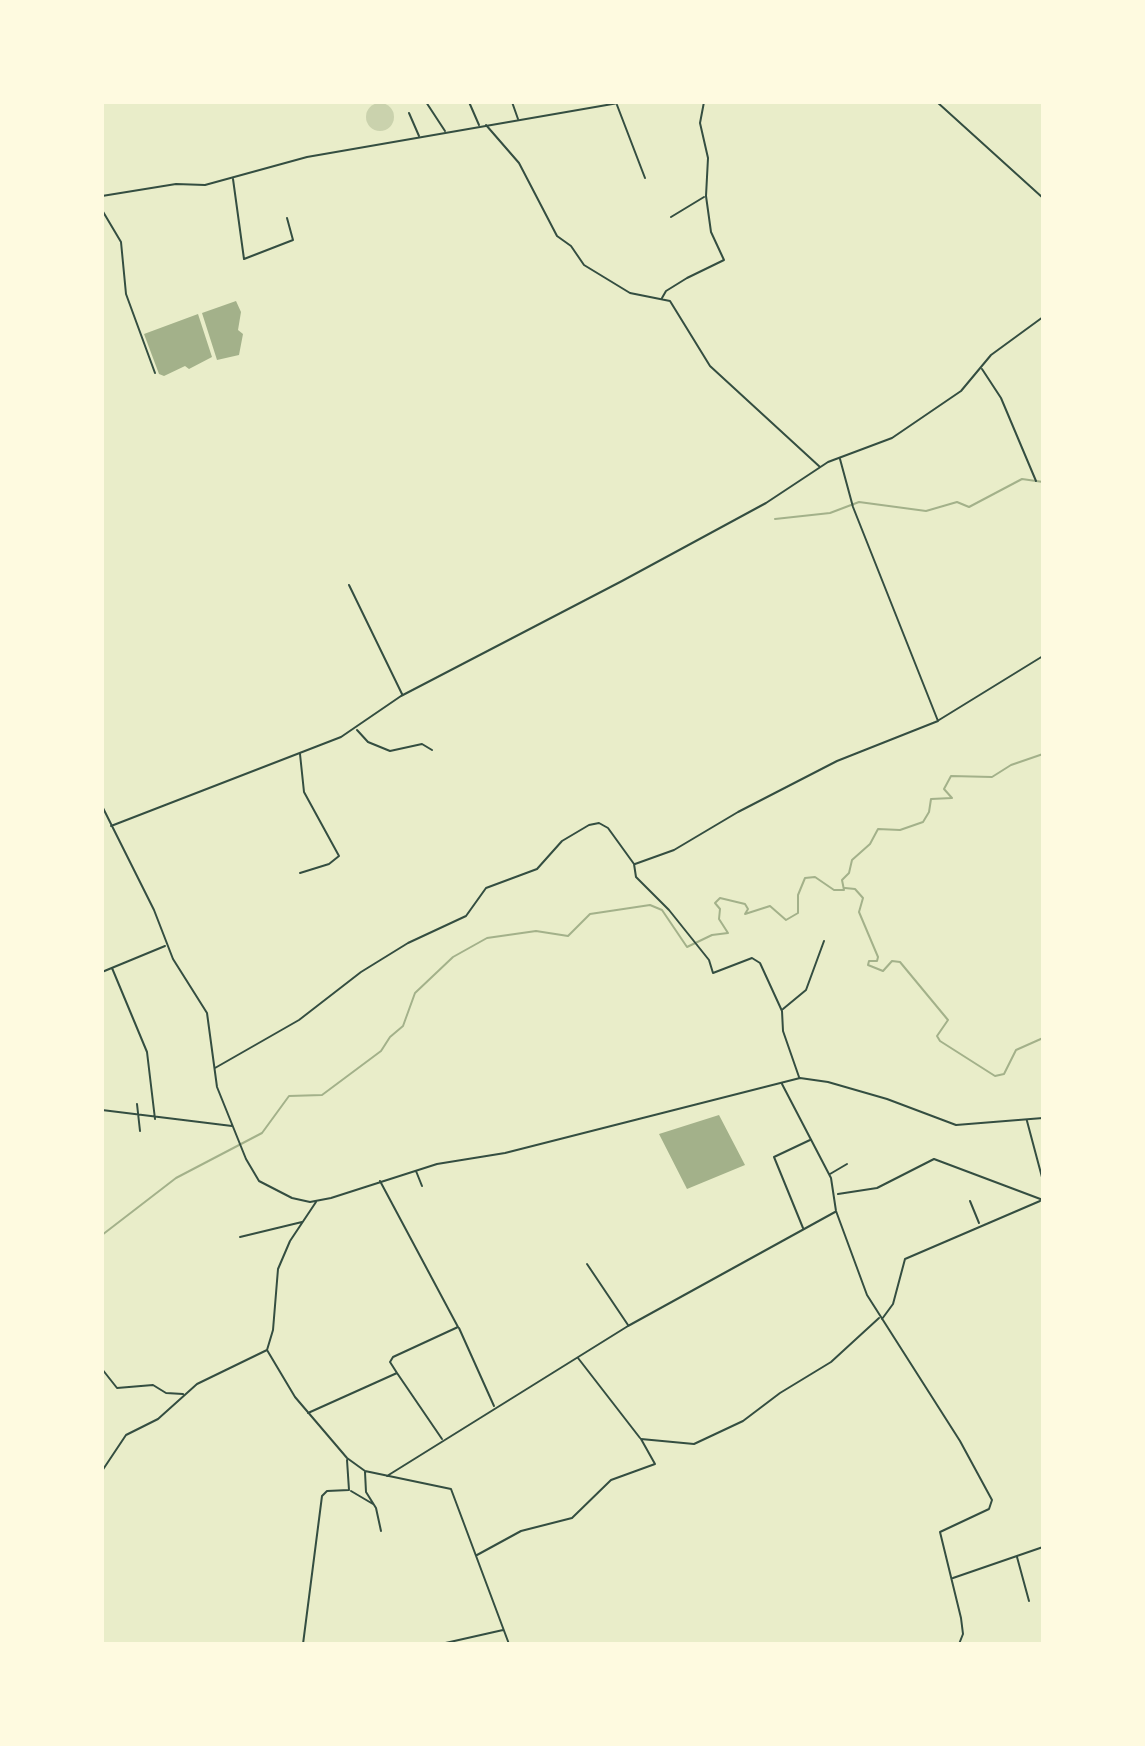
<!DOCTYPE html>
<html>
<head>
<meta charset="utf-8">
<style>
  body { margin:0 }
  #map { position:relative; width:1145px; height:1746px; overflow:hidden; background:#e9edc9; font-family:"Public Sans",sans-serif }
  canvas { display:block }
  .frame { position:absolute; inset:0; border:104px solid #fefae0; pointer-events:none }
</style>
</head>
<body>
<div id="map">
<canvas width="1145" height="1746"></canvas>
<div class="frame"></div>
</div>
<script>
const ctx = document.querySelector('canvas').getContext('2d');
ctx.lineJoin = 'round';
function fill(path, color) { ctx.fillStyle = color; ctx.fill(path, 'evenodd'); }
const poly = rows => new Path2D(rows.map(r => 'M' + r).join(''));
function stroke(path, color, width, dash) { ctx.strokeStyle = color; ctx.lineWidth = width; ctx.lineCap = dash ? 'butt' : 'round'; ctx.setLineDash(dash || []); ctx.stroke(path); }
const green = poly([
  '366 117a14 14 0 1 1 28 0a14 14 0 1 1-28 0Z'
]);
const water = poly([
  [236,301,241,312,238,330,243,334,239,355,217,360,202,313],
  [198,314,212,357,189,369,185,366,164,376,159,374,144,334],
  [719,1115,745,1165,687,1189,659,1134]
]);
const stream = poly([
  [775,519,830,513,859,502,926,511,957,502,969,507,1022,479,1043,482],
  [845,888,855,889,863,898,859,912,878,957,877,961,869,961,868,965,883,971,892,961,900,962,948,1020,937,1036,940,1041,995,1076,1004,1074,1016,1050,1043,1038],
  [102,1235,176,1178,262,1133,289,1096,322,1095,381,1051,390,1037,403,1026,415,993,453,957,487,938,536,931,568,936,590,914,650,905,662,910,687,947,712,935,728,933,719,919,720,909,715,903,720,898,745,904,748,909,745,914,770,906,786,920,798,913,798,895,805,878,815,877,834,890,844,890,842,880,849,873,852,860,870,844,878,829,900,830,923,822,929,812,931,799,952,798,944,789,951,776,992,777,1011,765,1043,754]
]);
const minor = poly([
  [426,102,445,131],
  [469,102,479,125],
  [512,102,518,119],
  [617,105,645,178],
  [409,113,419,136],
  [486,125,519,163,557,236,571,246,584,265,630,293,670,301,710,366,820,467],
  [233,179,244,259,293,240,287,218],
  [102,210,121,242,126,294,155,373],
  [671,217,704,197],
  [662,298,666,291,687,278,724,260,711,232,706,196,708,158,700,123,704,102],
  [982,369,1001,398,1036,481],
  [349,585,402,694],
  [939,720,1043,656],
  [357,730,368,742,390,751,422,744,432,750],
  [300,754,304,792,339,856,329,864,300,873],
  [102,806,154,910,173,959,207,1013,217,1087,246,1159,259,1181,292,1198,310,1202,331,1198,437,1164,505,1153,800,1078,828,1082,887,1099,956,1125,1043,1118],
  [111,826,341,737,401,696,622,581,766,503,828,462,892,438,961,391,991,355,1043,317],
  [635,864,674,850,738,812,837,761,938,721,853,507,840,459],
  [112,968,147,1052,155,1119],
  [102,972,165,946],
  [783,1009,806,990,824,941],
  [215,1068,299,1020,361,972,408,943,466,916,486,888,537,869,562,841,589,825,599,823,608,828,634,864,636,877,669,910,709,960,713,973,752,958,760,963,782,1011,783,1031,799,1077],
  [782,1084,831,1178,836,1211,867,1295,960,1441,992,1500,989,1509,940,1532,961,1618,963,1634,959,1644],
  [137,1104,140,1131],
  [102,1110,232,1126],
  [1027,1121,1043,1181],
  [416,1171,422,1186],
  [830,1174,847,1164],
  [380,1181,458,1327,393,1357,390,1362,397,1373],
  [838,1194,877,1188,934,1159,1043,1200],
  [970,1201,979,1223],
  [803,1228,774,1157,810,1140],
  [240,1237,302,1222],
  [587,1264,628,1325],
  [882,1319,893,1304,905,1259,1040,1201],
  [459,1328,494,1406],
  [267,1350,295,1397,347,1458,365,1471,451,1489,509,1644],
  [578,1358,640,1438],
  [102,1369,117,1388,153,1385,166,1393,183,1394],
  [308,1413,397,1373,442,1439],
  [102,1471,126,1435,158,1419,197,1384,267,1350,273,1330,278,1269,290,1241,316,1202],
  [365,1472,366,1492,376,1508,381,1531],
  [387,1476,628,1326,835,1212],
  [351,1491,373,1504],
  [477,1555,521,1531,572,1518,611,1480,655,1464,641,1439,694,1444,743,1421,780,1393,831,1362,879,1318],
  [1017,1557,1029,1601],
  [953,1578,1043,1547],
  [303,1644,322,1496,327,1491,349,1490,347,1460],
  [441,1644,503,1630]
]);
const tertiary = poly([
  [937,102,1043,198],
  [102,196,176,184,205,185,307,157,624,102]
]);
fill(green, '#cad2ad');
fill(water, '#a3b18a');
stroke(stream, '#a3b18a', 2);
stroke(minor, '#344e41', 2);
stroke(tertiary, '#344e41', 2);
</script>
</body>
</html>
